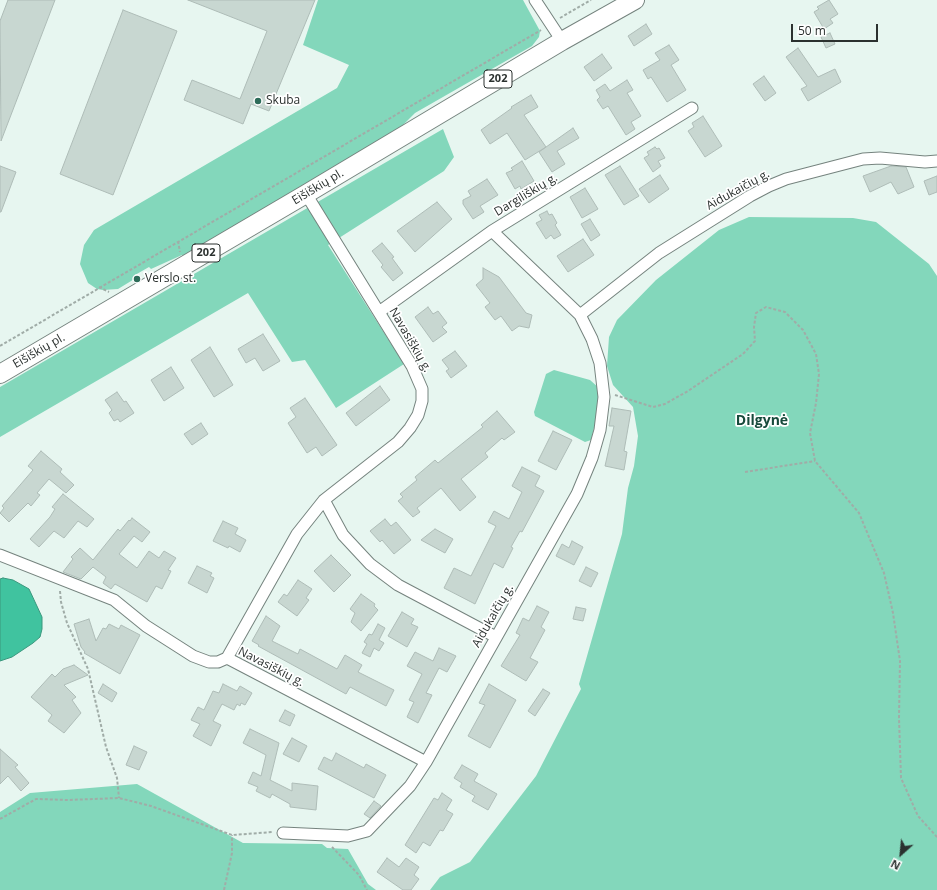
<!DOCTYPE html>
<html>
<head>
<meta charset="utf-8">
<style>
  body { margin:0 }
  #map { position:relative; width:937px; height:890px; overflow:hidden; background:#e7f6f0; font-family:"Open Sans",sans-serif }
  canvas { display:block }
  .north { position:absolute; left:881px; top:834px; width:40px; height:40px; -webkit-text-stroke:3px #fff; paint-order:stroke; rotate:207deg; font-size:11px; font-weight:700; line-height:16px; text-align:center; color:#2b312f }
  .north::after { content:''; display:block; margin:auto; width:14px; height:18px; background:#2b312f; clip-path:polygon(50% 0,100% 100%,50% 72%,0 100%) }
  .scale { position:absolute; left:791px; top:24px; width:87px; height:18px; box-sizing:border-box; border:2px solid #2b312f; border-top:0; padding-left:5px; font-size:12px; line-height:14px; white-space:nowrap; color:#2b312f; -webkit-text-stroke:3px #fff; paint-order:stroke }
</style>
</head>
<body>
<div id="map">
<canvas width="937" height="890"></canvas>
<div class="north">N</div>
<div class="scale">50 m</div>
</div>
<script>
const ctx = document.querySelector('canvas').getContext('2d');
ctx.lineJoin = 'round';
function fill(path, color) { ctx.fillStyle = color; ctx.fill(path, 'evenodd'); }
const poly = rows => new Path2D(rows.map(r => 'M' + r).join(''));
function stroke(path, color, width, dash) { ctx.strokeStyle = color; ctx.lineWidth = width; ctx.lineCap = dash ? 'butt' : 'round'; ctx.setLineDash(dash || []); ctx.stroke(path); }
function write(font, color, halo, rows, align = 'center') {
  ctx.font = font + ' "Open Sans",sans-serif'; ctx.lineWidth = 3.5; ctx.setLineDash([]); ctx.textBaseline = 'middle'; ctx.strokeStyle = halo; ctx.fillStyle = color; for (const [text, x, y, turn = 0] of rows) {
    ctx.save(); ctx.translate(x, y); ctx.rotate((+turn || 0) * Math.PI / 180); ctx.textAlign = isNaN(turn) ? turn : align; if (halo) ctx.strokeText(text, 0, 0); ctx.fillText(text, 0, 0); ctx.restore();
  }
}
const green = poly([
  [318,0,523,0,540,31,539,37,532,46,415,113,399,129,185,257,182,255,151,269,149,267,135,275,136,278,118,289,103,290,97,289,88,283,80,264,84,245,94,230,337,88,349,65,303,45],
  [443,129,454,157,444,171,328,245,404,364,336,408,305,360,292,362,248,293,0,437,0,387],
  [749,217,853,218,876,222,929,264,937,276,937,890,430,890,440,877,470,862,536,776,581,689,579,684,622,534,628,488,634,466,638,436,633,407,613,385,607,366,609,337,617,320,656,280,719,230],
  [554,370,590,380,599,388,599,408,591,440,585,442,535,416,534,412,546,374],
  [137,784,243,843,322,844,327,848,348,849,368,884,376,890,0,890,0,812,30,793]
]);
const water = poly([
  [3,578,13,580,29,589,42,617,42,629,40,637,33,643,12,657,0,661,0,579,3,578]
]);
const building = poly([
  [8,0,55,0,1,141,0,21,8,0],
  [188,0,315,0,269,111,251,104,243,124,184,100,192,80,240,99,267,31,188,0],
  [829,0,838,14,830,19,833,23,824,29,814,12,819,9,817,7,829,0],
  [123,10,177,31,113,195,60,174,123,10],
  [646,24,652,34,634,46,628,36,646,24],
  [830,33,835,44,826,48,821,37,830,33],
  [669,45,679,60,671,65,686,90,667,102,651,77,648,79,643,70,660,60,655,53,669,45],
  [798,48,818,77,835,69,841,82,808,101,801,89,807,86,786,57,798,48],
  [602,54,612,68,594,81,584,67,602,54],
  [764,76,776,93,765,101,753,84,764,76],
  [627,80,633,90,627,93,641,116,631,122,635,129,626,135,608,106,603,109,597,100,600,97,596,90,605,84,610,91,627,80],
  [531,95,538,107,524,115,546,147,525,160,507,133,490,144,481,130,512,108,511,107,531,95],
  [703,116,722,146,705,157,688,131,694,127,692,123,703,116],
  [573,128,579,138,557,151,565,164,552,172,539,152,573,128],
  [655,147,657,149,659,148,665,158,658,161,661,166,653,172,644,158,649,155,647,152,655,147],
  [522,161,534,181,521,189,520,186,515,189,506,173,513,170,511,168,522,161],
  [0,166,16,172,1,212,0,212,0,166],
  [620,166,639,196,624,205,605,175,620,166],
  [891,166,906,167,914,187,898,194,891,182,870,192,863,176,891,166],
  [660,175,669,189,649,203,639,189,660,175],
  [937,176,937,192,929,195,924,181,937,176],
  [487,179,498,195,480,206,484,212,473,219,463,204,463,200,471,196,468,191,487,179],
  [585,188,598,209,582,218,570,197,585,188],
  [437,202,452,219,415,252,397,231,437,202],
  [547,211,549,215,552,214,557,223,555,225,561,235,554,239,551,235,546,239,536,223,542,220,539,215,547,211],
  [590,219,600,235,591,241,581,224,590,219],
  [583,239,594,255,568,272,557,256,583,239],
  [382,243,394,257,392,258,403,273,393,281,381,267,383,265,372,251,382,243],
  [483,268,499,277,526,313,532,315,529,328,519,326,512,331,501,316,495,320,485,307,490,303,476,285,483,279,483,268],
  [428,307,433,314,438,311,447,323,442,327,447,332,433,342,415,317,428,307],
  [263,334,280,361,263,371,255,358,246,363,238,349,263,334],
  [210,347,233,385,214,397,191,360,210,347],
  [455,351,467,366,451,378,446,371,449,369,442,360,455,351],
  [171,367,184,388,164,401,151,380,171,367],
  [380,386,390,400,356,426,346,413,380,386],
  [117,392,124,402,126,401,134,413,120,422,118,419,114,421,109,413,112,410,105,400,117,392],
  [305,398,337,445,322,456,316,447,307,453,288,423,296,417,290,408,305,398],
  [612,408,631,411,624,451,627,452,624,470,605,466,614,426,609,426,612,408],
  [497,411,515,432,504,440,502,438,485,453,488,457,461,479,476,497,460,511,441,488,417,508,420,512,413,517,398,501,403,497,400,494,417,480,415,477,435,460,438,463,483,427,481,425,497,411],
  [201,423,208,434,192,445,184,434,201,423],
  [553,431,572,440,556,470,538,461,553,431],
  [41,451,62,469,60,472,74,485,66,493,49,479,37,493,40,495,31,506,28,503,9,522,0,513,4,508,2,506,33,470,28,466,41,451],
  [522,467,540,476,535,486,544,491,522,532,520,531,511,547,513,548,503,568,494,563,475,604,444,588,454,568,471,576,496,526,488,522,494,511,509,519,522,492,512,486,522,467],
  [63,494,94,519,87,527,78,521,64,538,54,531,39,547,30,539,50,517,55,509,52,507,63,494],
  [132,518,150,532,142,542,134,536,119,554,137,568,149,551,159,558,164,551,176,558,168,570,171,571,162,589,156,586,147,602,115,584,111,589,103,583,106,577,93,567,81,579,63,572,73,559,71,557,80,548,93,560,118,529,120,531,129,520,130,521,132,518],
  [385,519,391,526,396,522,411,540,394,554,382,540,380,542,370,531,385,519],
  [223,521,238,528,235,534,246,540,240,552,229,546,228,548,213,541,223,521],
  [435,529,453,539,445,553,421,540,435,529],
  [572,541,583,547,574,565,556,556,562,544,569,548,572,541],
  [331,555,351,575,334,592,314,571,331,555],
  [197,566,212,573,210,576,214,578,207,593,188,583,197,566],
  [586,567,598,573,591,587,579,581,586,567],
  [298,580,312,589,306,598,309,600,297,616,278,602,284,594,287,596,298,580],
  [361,594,375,604,374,606,378,610,361,631,351,622,355,613,350,609,361,594],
  [537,606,549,612,541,627,545,630,530,658,538,662,526,681,501,666,520,635,516,633,523,618,529,621,537,606],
  [576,607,586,609,583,621,573,619,576,607],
  [402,612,414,619,411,624,418,627,407,647,388,636,402,612],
  [266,616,280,626,272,641,298,654,300,649,337,669,345,655,362,665,358,672,394,690,386,706,350,687,346,694,258,646,259,645,252,641,266,616],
  [89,619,96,641,103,628,106,629,109,624,119,629,121,625,140,635,120,674,84,653,85,652,81,647,74,624,89,619],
  [378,624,385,628,379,640,384,643,379,651,374,648,370,657,362,653,367,644,364,642,369,634,372,635,378,624],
  [439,648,456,656,447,672,439,668,426,693,432,695,418,723,407,717,414,702,409,700,422,674,407,666,415,652,433,661,439,648],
  [74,665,88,675,64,685,76,697,72,700,81,713,64,733,48,721,52,715,31,697,52,674,55,677,63,669,74,665],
  [103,684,117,693,112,702,98,693,103,684],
  [223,684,237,691,240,686,252,693,245,705,241,703,240,706,237,704,234,710,222,704,213,721,221,725,211,746,193,736,200,724,191,720,198,707,204,710,213,691,219,693,223,684],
  [489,684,516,700,490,748,468,736,485,705,479,703,489,684],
  [543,689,550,693,535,716,528,711,543,689],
  [285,710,295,715,290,726,279,721,285,710],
  [250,729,279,743,270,780,292,791,292,783,318,786,316,810,290,807,290,804,272,794,270,798,256,791,258,787,248,783,253,772,261,776,266,755,243,743,250,729],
  [292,738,307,746,299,762,283,754,292,738],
  [134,746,147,752,139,770,126,765,134,746],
  [0,749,18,765,15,767,29,783,21,791,8,776,0,784,0,749],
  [336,753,364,768,366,764,386,775,374,798,318,769,324,757,332,761,336,753],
  [462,765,478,774,474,781,497,794,488,810,472,801,475,796,460,787,462,783,454,778,462,765],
  [442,793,452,800,446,810,453,814,443,831,440,830,430,846,423,842,416,853,405,845,434,798,438,800,442,793],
  [374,801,381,806,370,818,364,814,374,801],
  [387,858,399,867,406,858,419,867,414,875,419,879,411,890,403,890,377,872,387,858]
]);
const path = poly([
  [560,18,591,0],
  [178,241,180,252],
  [99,287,109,292],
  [0,346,541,30],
  [615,395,653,407,665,404,688,391,743,354,755,341,754,327,756,313,766,307,785,312,803,330,816,354,819,374,816,403,810,433,815,461,859,513,884,573,893,613,900,661,899,718,901,778,918,816,937,837],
  [745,472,815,461],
  [60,591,61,602,67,623,88,669,106,747,117,778,119,798],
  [0,819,36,799,68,800,119,798,151,806,232,835,273,832],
  [332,847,359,875,367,890],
  [224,890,232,853,232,835]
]);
const street = poly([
  [535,0,562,41],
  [306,194,412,366,422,389,422,401,418,415,410,428,398,442,324,500,297,534,227,658,426,762],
  [379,312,492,231,692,108],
  [580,315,659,253,750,196,769,186,786,179,863,159,880,158,925,162,937,161],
  [324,500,343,535,370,564,398,585,496,637],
  [0,555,114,600,146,626,193,656,209,662,218,662,227,658],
  [283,833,348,836,367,831,410,786,426,762,577,494,592,458,600,430,604,397,600,363,592,339,580,315,492,231]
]);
const primary = poly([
  [0,374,306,194,562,41,635,0]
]);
const markers = [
  [258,101,4,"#2d6c59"],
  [137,279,4,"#2d6c59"]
];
const shields = [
  [498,79,28],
  [206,253,28]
];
const shieldNames = [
  ["202",498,79],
  ["202",206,253]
];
const poiNames = [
  ["Skuba",266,101],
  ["Verslo st.",145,279]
];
const streetNames = [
  ["Eišiškių pl.",318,187,-31],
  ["Aidukaičių g.",738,190,-29],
  ["Dargiliškių g.",526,195,-31],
  ["Navasiškių g.",410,340,60],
  ["Eišiškių pl.",39,351,-30],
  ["Aidukaičių g.",493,616,-60],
  ["Navasiškių g.",271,667,27]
];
const quarterNames = [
  ["Dilgynė",762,421]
];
fill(green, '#83d7bb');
fill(water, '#40c39f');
stroke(water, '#3a977d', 1);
fill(building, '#c8d7d1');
stroke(building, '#aebcb7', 1);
stroke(street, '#75837e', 13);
stroke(primary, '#75837e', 20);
stroke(path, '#a0aca7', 2, [3, 2]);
stroke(street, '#fff', 11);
stroke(primary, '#fff', 18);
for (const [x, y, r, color] of markers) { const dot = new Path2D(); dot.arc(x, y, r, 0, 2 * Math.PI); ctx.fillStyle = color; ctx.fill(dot); stroke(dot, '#fff', 1.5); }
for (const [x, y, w] of shields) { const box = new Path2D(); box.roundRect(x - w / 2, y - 9, w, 18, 3); ctx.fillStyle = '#fff'; ctx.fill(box); stroke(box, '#2b312f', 1); }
write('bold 11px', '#2b312f', null, shieldNames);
write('12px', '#2b312f', '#fff', poiNames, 'left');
write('12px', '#2b312f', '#fff', streetNames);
write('bold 14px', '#164a3b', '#fff', quarterNames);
</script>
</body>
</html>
